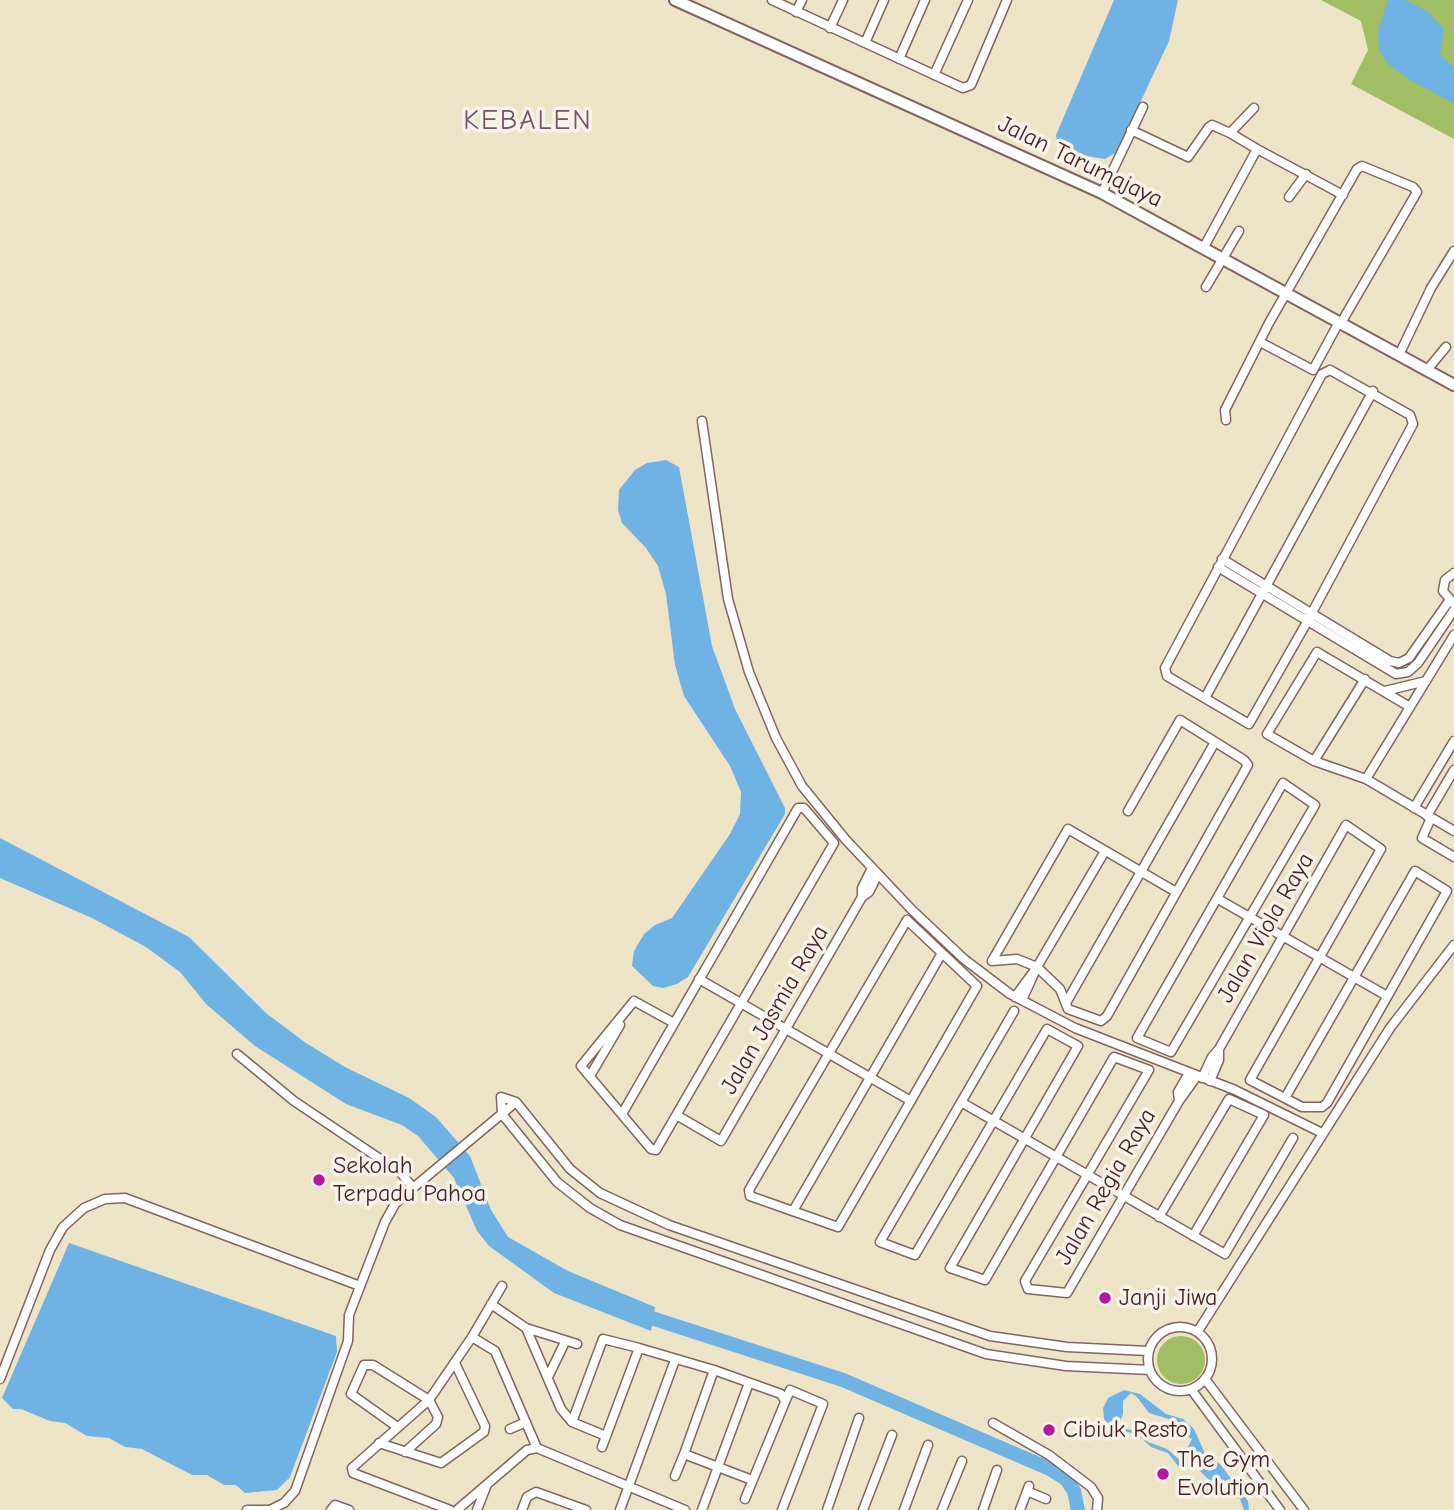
<!DOCTYPE html>
<html>
<head>
<meta charset="utf-8">
<style>
  body { margin:0 }
  canvas { display:block; background:#ede4c7 }
</style>
</head>
<body>
<canvas width="1454" height="1510"></canvas>
<script>
const ctx = document.querySelector('canvas').getContext('2d');
ctx.lineJoin = 'round';
function fill(path, color) { ctx.fillStyle = color; ctx.fill(path, 'evenodd'); }
const poly = rows => new Path2D(rows.map(r => 'M' + r).join(''));
function stroke(path, color, width, dash) { ctx.strokeStyle = color; ctx.lineWidth = width; ctx.lineCap = dash ? 'butt' : 'round'; ctx.setLineDash(dash || []); ctx.stroke(path); }
function write(font, color, halo, rows, align = 'center') {
  ctx.font = font + ' "Comic Neue",sans-serif'; ctx.lineWidth = 7; ctx.setLineDash([]); ctx.textBaseline = 'middle'; ctx.strokeStyle = halo; ctx.fillStyle = color; for (const [text, x, y, turn = 0] of rows) {
    ctx.save(); ctx.translate(x, y); ctx.rotate((+turn || 0) * Math.PI / 180); ctx.textAlign = isNaN(turn) ? turn : align; if (halo) ctx.strokeText(text, 0, 0); ctx.fillText(text, 0, 0); ctx.restore();
  }
}
const green = poly([
  [1321,0,1454,0,1454,139,1351,84,1368,50,1361,21],
  '1157 1360a24 24 0 1 1 48 0a24 24 0 1 1-48 0Z'
]);
const water = poly([
  [1114,0,1178,0,1169,41,1117,152,1105,159,1086,156,1057,142,1056,135],
  [1388,0,1405,0,1427,11,1444,29,1440,55,1454,67,1454,104,1412,81,1389,65,1379,51,1378,31],
  [666,460,679,467,712,646,735,709,785,808,785,814,688,977,677,984,663,988,653,986,632,966,634,951,644,934,655,925,672,918,730,834,740,814,741,792,730,766,684,696,675,665,666,594,658,566,646,548,622,523,618,510,619,490,635,470,647,463],
  [0,838,189,937,266,1013,306,1043,345,1067,409,1098,436,1117,470,1156,491,1210,508,1237,568,1271,655,1307,651,1331,554,1293,489,1246,477,1231,454,1178,418,1136,402,1125,346,1104,255,1046,206,1004,180,972,146,947,92,918,0,878],
  [69,1243,336,1336,337,1352,290,1477,277,1490,245,1493,236,1485,224,1485,207,1475,192,1475,142,1449,125,1447,109,1438,87,1436,65,1423,50,1421,21,1409,13,1409,2,1398],
  [1124,1390,1140,1394,1166,1414,1183,1419,1194,1429,1207,1458,1220,1464,1248,1501,1249,1510,1244,1510,1240,1499,1217,1488,1197,1468,1178,1466,1168,1453,1151,1447,1137,1434,1113,1429,1104,1419,1103,1408,1108,1398],
  [1131,1393,1137,1397,1149,1413,1175,1421,1173,1435,1185,1435,1192,1439,1181,1461,1167,1449,1148,1442,1139,1431,1117,1428,1123,1414,1123,1401]
]);
const river = poly([
  [636,1313,843,1380,1050,1469,1066,1479,1074,1491,1078,1510]
]);
const street = poly([
  [772,0,963,88,971,85,1007,0],
  [796,12,802,0],
  [830,28,843,0],
  [865,43,884,0],
  [899,59,925,0],
  [934,75,968,0],
  [1131,130,1188,157,1209,127,1212,125,1230,133,1254,108],
  [1230,133,1257,149],
  [1102,193,1143,107],
  [1289,197,1306,174],
  [1204,247,1257,149,1343,195],
  [1206,287,1239,231],
  [1260,342,1313,370,1339,322],
  [1399,355,1431,288,1454,251],
  [1330,370,1410,415,1413,424,1307,622,1249,724,1167,676,1165,668,1322,374,1330,370],
  [1427,370,1446,347],
  [1226,420,1225,410,1269,323,1357,169,1362,166,1413,187,1417,192,1341,323],
  [702,421,728,599,749,672,776,738,802,786,846,840,912,910,964,959,1010,994,1075,1028,1235,1090,1322,1133],
  [1222,559,1390,661,1399,663,1409,658,1449,601],
  [1218,567,1396,674,1408,672,1418,663,1454,610],
  [1454,573,1445,580,1443,591,1454,604],
  [1385,691,1426,681],
  [1205,698,1373,391],
  [1410,707,1317,652,1267,734,1314,761,1366,779,1454,831],
  [1314,761,1365,679],
  [1366,779,1454,635],
  [1283,783,1315,805,1171,1052,1137,1038,1283,783],
  [1414,808,1454,741],
  [1427,816,1454,770],
  [1431,818,1422,838,1454,857],
  [862,897,862,888,872,868],
  [1218,899,1387,996],
  [907,920,977,986,838,1227,750,1196,749,1190,907,920],
  [992,961,1017,959,1037,967,1060,989,1068,1009,1101,1021,1107,1016,1248,765,1244,760,1180,720,1128,811],
  [992,961,1068,829,1176,892],
  [699,979,911,1101],
  [1015,997,1037,967],
  [1022,1000,1037,967,1105,851],
  [634,1001,674,1023],
  [1066,1003,1215,742],
  [1014,1011,880,1242,915,1255,1047,1029,1078,1046,950,1268,985,1280,1114,1057,1149,1070,1025,1281,1028,1289,1067,1293,1179,1101,1197,1076],
  [237,1054,294,1101,401,1173,413,1188],
  [590,1076,620,1025],
  [1202,1078,1212,1057,1219,1049,1346,825,1381,849,1250,1080,1302,1107,1322,1107,1327,1103,1447,891,1415,871,1285,1098],
  [1210,1081,1219,1060,1219,1049],
  [1179,1101,1178,1092,1189,1073],
  [961,1102,1225,1254,1293,1138],
  [622,1114,798,808,804,808,834,843,656,1150,651,1149,581,1066,634,1001],
  [678,1116,721,1141,862,897,869,892,878,874],
  [793,1211,942,953],
  [1159,1217,1229,1099,1264,1115,1193,1236],
  [491,1304,526,1328,577,1344],
  '1148 1359a32 32 0 1 1 64 0a32 32 0 1 1-64 0Z',
  [526,1328,561,1409,572,1422,603,1339,639,1348,602,1447],
  [1198,1331,1390,1028,1454,945],
  [472,1337,495,1351,537,1448],
  [639,1348,714,1370,684,1454,752,1480],
  [1148,1351,1067,1347,990,1336,669,1225,600,1193,570,1169,516,1102,501,1097,502,1114,557,1182,590,1208,620,1225,986,1354,1066,1366,1150,1370],
  [714,1370,781,1394,785,1401],
  [548,1377,565,1342],
  [0,1379,50,1250,63,1227,84,1208,105,1199,125,1198,360,1286],
  [1205,1379,1304,1510],
  [1191,1389,1280,1510],
  [572,1422,606,1436],
  [993,1423,1049,1455,1091,1487,1098,1498,1097,1510],
  [396,1426,351,1394,364,1365,373,1365,429,1400,438,1417,436,1424,405,1452],
  [510,1429,526,1422],
  [379,1443,441,1463,484,1432,485,1426,455,1363],
  [675,1476,684,1454],
  [1027,1491,1046,1499],
  [745,1499,790,1390,823,1404,782,1510],
  [247,1510,268,1510],
  [270,1510,284,1503,295,1491,348,1341,349,1315,385,1222,395,1204,413,1188,516,1102],
  [331,1510,335,1505,349,1510],
  [450,1510,353,1473,352,1468,429,1400,472,1337,502,1286],
  [457,1510,527,1450,537,1448,685,1510],
  [477,1510,486,1487],
  [522,1510,527,1497,536,1492,586,1510],
  [620,1510,675,1360],
  [702,1510,749,1383],
  [827,1510,859,1418],
  [863,1510,892,1435],
  [904,1510,928,1445],
  [942,1510,962,1461],
  [983,1510,997,1470],
  [1020,1510,1029,1486]
]);
const secondary = poly([
  [675,0,1102,193,1454,385]
]);
const markers = [
  [319,1180,7,"#b5179e"],
  [1105,1298,7,"#b5179e"],
  [1049,1430,7,"#b5179e"],
  [1163,1474,7,"#b5179e"]
];
const streetNames = [
  ["Jalan Tarumajaya",1080,162,26],
  ["Jalan Viola Raya",1266,928,-60],
  ["Jalan Jasmia Raya",775,1010,-60],
  ["Jalan Regia Raya",1106,1187,-60]
];
const poiNames = [
  ["Sekolah",333,1166],
  ["Terpadu Pahoa",333,1194],
  ["Janji Jiwa",1119,1298],
  ["Cibiuk Resto",1063,1430],
  ["The Gym",1177,1460],
  ["Evolution",1177,1488]
];
const quarterNames = [
  ["KEBALEN",528,121]
];
fill(green, '#a1be65');
fill(water, '#6eb3e4');
stroke(river, '#6eb3e4', 14);
stroke(street, '#836462', 11);
stroke(secondary, '#836462', 14);
stroke(street, '#fff', 8);
stroke(secondary, '#fff', 10);
for (const [x, y, r, color] of markers) { const dot = new Path2D(); dot.arc(x, y, r, 0, 2 * Math.PI); ctx.fillStyle = color; ctx.fill(dot); stroke(dot, '#f7f3e8', 2.5); }
write('24px', '#4a1f2b', '#f7f3e8', streetNames);
write('24px', '#4a1f2b', '#f7f3e8', poiNames, 'left');
ctx.letterSpacing = '2px';
write('28px', '#7c506f', '#f7f3e8', quarterNames);
ctx.letterSpacing = '0px';
</script>
</body>
</html>
